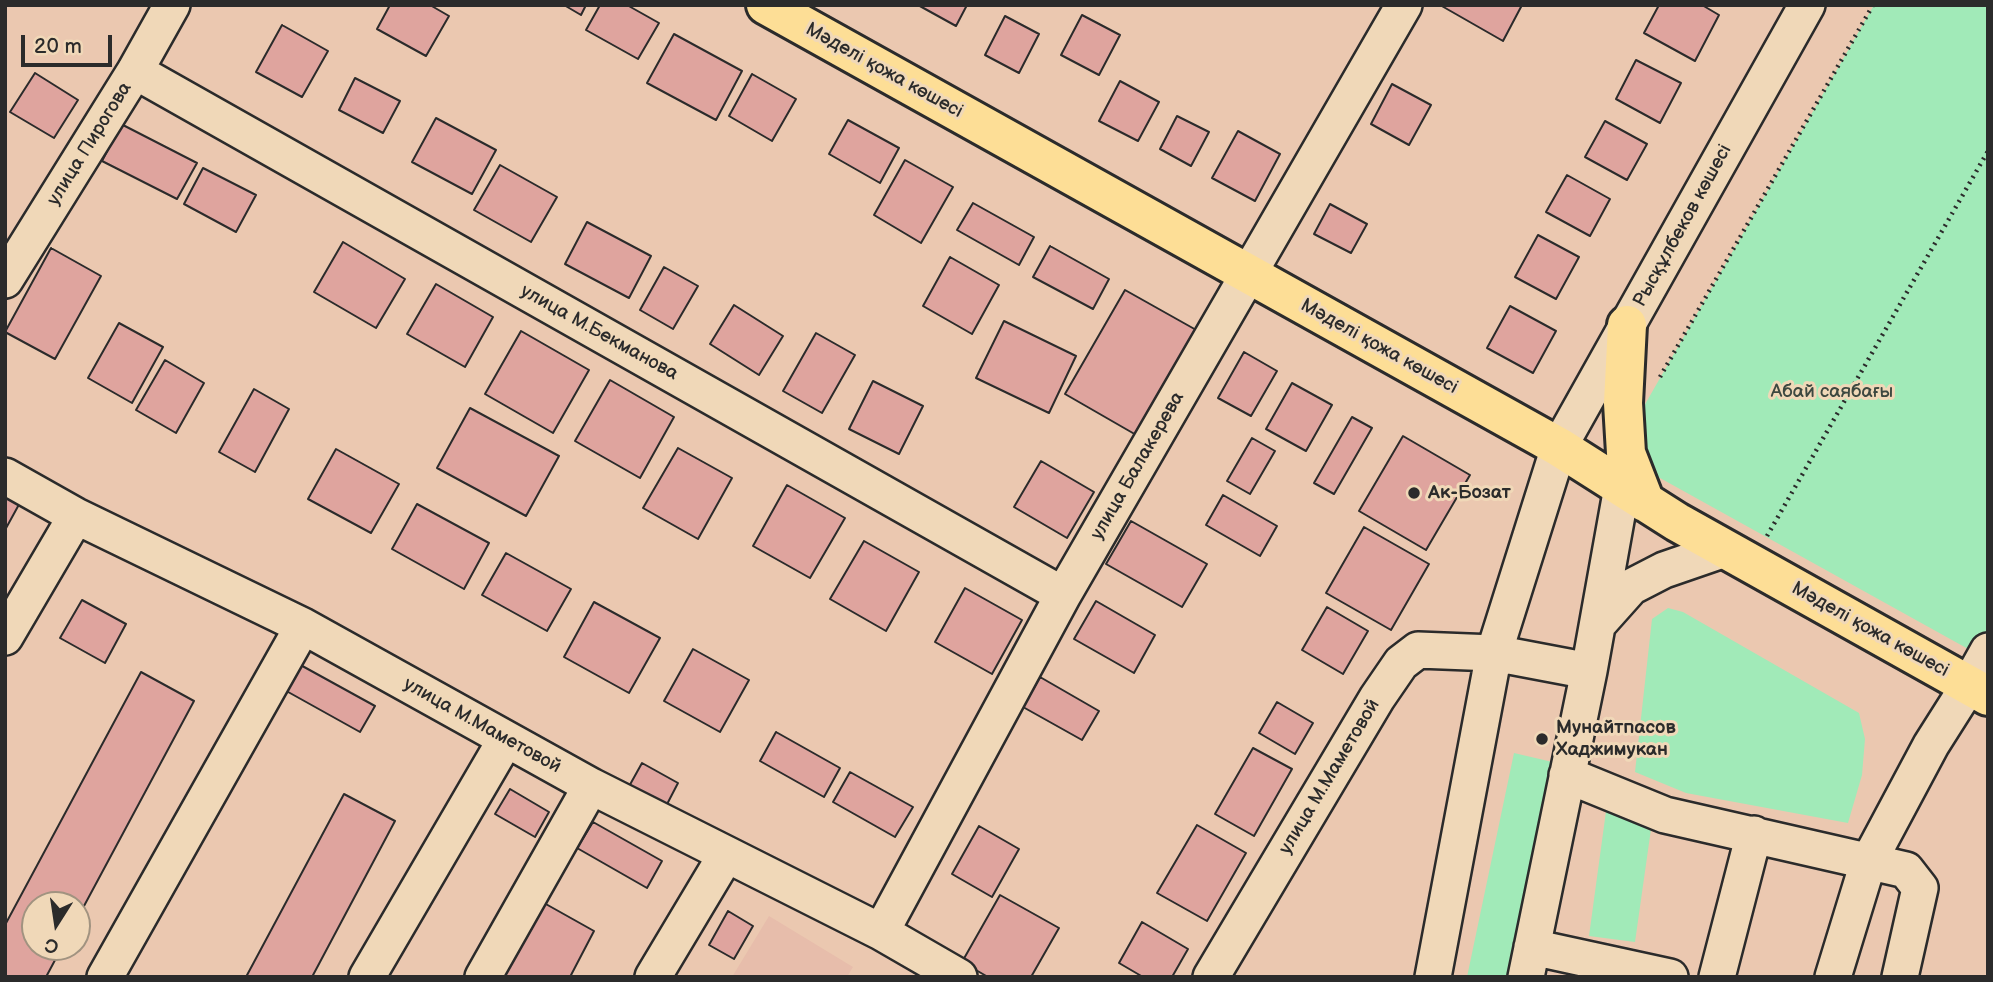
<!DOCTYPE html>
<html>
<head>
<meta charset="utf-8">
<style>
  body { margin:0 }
  #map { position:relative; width:1993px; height:982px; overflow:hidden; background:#ebc8b0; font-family:"Balsamiq Sans",sans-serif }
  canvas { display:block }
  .frame { position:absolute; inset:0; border:7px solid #2b2b2b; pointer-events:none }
  .north { position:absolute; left:21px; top:891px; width:70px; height:70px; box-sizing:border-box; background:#f0d8b8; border:2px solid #a19380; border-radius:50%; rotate:192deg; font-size:19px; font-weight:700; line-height:28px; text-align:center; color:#2b2b2b }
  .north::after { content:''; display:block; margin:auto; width:24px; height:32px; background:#2b2b2b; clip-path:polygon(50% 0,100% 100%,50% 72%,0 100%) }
  .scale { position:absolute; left:21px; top:35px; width:91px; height:32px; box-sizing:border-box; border:4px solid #2b2b2b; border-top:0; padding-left:9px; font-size:21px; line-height:24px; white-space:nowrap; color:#2b2b2b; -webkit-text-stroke:5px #f0d8b8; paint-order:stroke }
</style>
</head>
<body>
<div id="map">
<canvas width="1993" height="982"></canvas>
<div class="frame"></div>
<div class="north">С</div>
<div class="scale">20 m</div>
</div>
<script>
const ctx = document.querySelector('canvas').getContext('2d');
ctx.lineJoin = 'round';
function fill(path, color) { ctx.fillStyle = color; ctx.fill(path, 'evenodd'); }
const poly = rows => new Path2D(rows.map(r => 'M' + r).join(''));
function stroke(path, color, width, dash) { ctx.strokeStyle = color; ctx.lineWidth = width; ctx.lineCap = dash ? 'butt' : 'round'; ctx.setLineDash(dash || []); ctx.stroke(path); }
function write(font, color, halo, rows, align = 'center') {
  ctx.font = font + ' "Balsamiq Sans",sans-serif'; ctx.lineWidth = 6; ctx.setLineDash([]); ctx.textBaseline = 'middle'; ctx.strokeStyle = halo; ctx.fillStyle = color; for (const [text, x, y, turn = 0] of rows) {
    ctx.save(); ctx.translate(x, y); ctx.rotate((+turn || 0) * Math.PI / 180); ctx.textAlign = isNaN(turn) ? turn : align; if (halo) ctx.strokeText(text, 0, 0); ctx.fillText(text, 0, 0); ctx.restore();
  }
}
const built = poly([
  [769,916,853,967,847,977,732,977]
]);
const green = poly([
  [1874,5,1988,5,1988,660,1651,473,1642,445,1640,413],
  [1668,608,1683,612,1859,713,1865,739,1862,775,1848,823,1686,793,1635,772,1652,619],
  [1514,753,1561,764,1514,977,1467,977],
  [1607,804,1652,822,1635,942,1589,936]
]);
const building = poly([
  [390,5,430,5,449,16,426,56,377,29,390,5],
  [564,5,586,5,581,15,564,5],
  [600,5,627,5,659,23,638,59,586,30,600,5],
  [918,5,967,5,956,26,918,5],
  [1440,5,1522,5,1503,41,1440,5],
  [1659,5,1702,5,1719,15,1695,61,1644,33,1659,5],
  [1082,15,1120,35,1099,75,1061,55,1082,15],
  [1005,16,1039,34,1019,73,985,55,1005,16],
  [282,25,328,51,302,97,256,72,282,25],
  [674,34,742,71,716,120,647,83,674,34],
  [1636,60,1681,83,1660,123,1616,99,1636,60],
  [35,73,78,100,54,138,10,112,35,73],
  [752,74,796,99,772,141,729,116,752,74],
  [355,78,400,101,383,133,339,110,355,78],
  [1120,81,1159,102,1138,141,1099,121,1120,81],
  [1392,84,1431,105,1409,145,1371,124,1392,84],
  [1177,116,1209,132,1191,166,1160,149,1177,116],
  [436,118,496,150,472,194,412,162,436,118],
  [848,120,899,148,880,183,829,154,848,120],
  [1605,121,1647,144,1627,180,1585,157,1605,121],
  [121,124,197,163,177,199,102,161,121,124],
  [1238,131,1280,154,1255,201,1212,178,1238,131],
  [905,160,953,187,921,243,874,215,905,160],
  [500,165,557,197,531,242,474,210,500,165],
  [203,168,256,195,236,232,184,204,203,168],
  [1567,175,1610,199,1590,236,1546,212,1567,175],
  [973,203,1034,237,1019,265,957,230,973,203],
  [1330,204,1367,224,1351,253,1314,234,1330,204],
  [587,222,651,256,629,298,565,264,587,222],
  [1538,235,1579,257,1556,299,1515,277,1538,235],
  [343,242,405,279,376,328,314,292,343,242],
  [1050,246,1109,279,1093,309,1033,277,1050,246],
  [51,248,101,276,55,359,5,332,51,248],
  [950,257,999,285,972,334,923,306,950,257],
  [664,267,698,286,673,329,640,310,664,267],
  [436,284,493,317,465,367,407,334,436,284],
  [1125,290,1198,331,1138,436,1065,394,1125,290],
  [734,305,783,336,759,375,710,344,734,305],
  [1510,306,1556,331,1533,373,1487,348,1510,306],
  [1004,321,1076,356,1049,413,976,378,1004,321],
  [119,323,163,347,132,403,88,378,119,323],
  [521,331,589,370,553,433,485,394,521,331],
  [816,333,855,355,822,413,783,391,816,333],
  [1244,352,1277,371,1251,416,1218,398,1244,352],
  [165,360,204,383,176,433,136,410,165,360],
  [610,380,674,417,640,478,575,441,610,380],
  [873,381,923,406,899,454,849,429,873,381],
  [1292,383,1332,405,1306,451,1266,429,1292,383],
  [254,389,289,409,255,472,219,452,254,389],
  [470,408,559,456,526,516,437,468,470,408],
  [1352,417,1372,428,1334,494,1314,483,1352,417],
  [1403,436,1470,475,1426,550,1359,511,1403,436],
  [1252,438,1275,451,1250,494,1227,481,1252,438],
  [678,448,732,478,698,539,643,508,678,448],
  [336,449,399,484,371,533,308,499,336,449],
  [1041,461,1094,492,1067,538,1014,507,1041,461],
  [787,485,845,518,810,578,753,546,787,485],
  [5,490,22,499,5,530,5,490],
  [1223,495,1277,526,1260,556,1206,525,1223,495],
  [417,504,489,543,464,589,392,549,417,504],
  [1131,521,1207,564,1182,607,1106,564,1131,521],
  [1364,527,1429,564,1391,630,1326,593,1364,527],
  [864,541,919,572,886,631,830,599,864,541],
  [506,553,571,589,547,631,482,595,506,553],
  [965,588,1022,620,992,674,935,642,965,588],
  [82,600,126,624,105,663,60,638,82,600],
  [1096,601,1155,635,1134,673,1074,639,1096,601],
  [594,602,660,638,629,693,564,657,594,602],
  [1327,607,1368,631,1343,674,1302,650,1327,607],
  [693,649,749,680,720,732,664,701,693,649],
  [286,657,375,706,360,732,272,683,286,657],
  [141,672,194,701,77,919,77,905,35,905,35,947,62,947,46,977,5,977,5,925,141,672],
  [1040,677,1099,711,1082,740,1023,707,1040,677],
  [1277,702,1313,723,1295,754,1259,733,1277,702],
  [776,732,840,768,824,797,760,761,776,732],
  [1253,748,1292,769,1254,836,1215,814,1253,748],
  [642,763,678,783,664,810,627,790,642,763],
  [850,772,913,807,895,837,833,802,850,772],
  [510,789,549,812,535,837,495,814,510,789],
  [344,794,395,821,312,977,246,977,344,794],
  [593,822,662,861,647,888,577,848,593,822],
  [1197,825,1246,853,1207,921,1157,893,1197,825],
  [979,826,1019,849,992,897,952,874,979,826],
  [1000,895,1059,928,1031,977,988,977,962,962,1000,895],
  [544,903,594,931,570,977,504,977,544,903],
  [728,911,753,926,734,959,709,945,728,911],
  [1142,922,1188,949,1172,977,1143,977,1119,963,1142,922]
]);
const path = poly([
  [1660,377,1873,5],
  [1767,536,1988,151]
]);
const minor = poly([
  [135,71,1063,595],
  [5,280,135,71,172,5],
  [5,476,76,516,303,626,591,786,881,932,959,977],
  [1598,624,1631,587,1664,570,1725,549],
  [5,637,76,516],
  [1567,775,1665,815,1906,870,1920,888,1900,977],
  [881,932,1063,595,1404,5],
  [1532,947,1670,977],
  [105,977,303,626],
  [367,977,506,739],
  [483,977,591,786],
  [653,977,726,855],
  [1211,977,1377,698,1401,663,1418,650,1494,653,1589,671],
  [1433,977,1494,653,1559,447,1807,5],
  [1526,977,1589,671,1622,487],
  [1717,977,1754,834],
  [1833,977,1868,863,1931,745,1969,685,1988,651]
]);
const major = poly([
  [766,5,1559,447,1677,522,1988,696],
  [1627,325,1623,403,1626,453,1645,502]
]);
const markers = [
  [1414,493,7,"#2b2b2b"],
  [1542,739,7,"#2b2b2b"]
];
const streetNames = [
  ["Мәделі қожа көшесі",884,71,29],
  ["улица Пирогова",90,144,-58],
  ["Рысқұлбеков көшесі",1683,226,-61],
  ["улица М.Бекманова",599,333,29],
  ["Мәделі қожа көшесі",1379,347,29],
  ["улица Балакерева",1138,466,-60],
  ["Мәделі қожа көшесі",1870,630,29],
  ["улица М.Маметовой",482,726,29],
  ["улица М.Маметовой",1330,777,-59]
];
const parkNames = [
  ["Абай саябағы",1832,392]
];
const poiNames = [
  ["Ак-Бозат",1428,493],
  ["Мунайтпасов",1556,728],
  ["Хаджимукан",1556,750]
];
fill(built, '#e7bdab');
fill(green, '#a1eab8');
fill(building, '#dfa49e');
stroke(building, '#2b2b2b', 2);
stroke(minor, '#2b2b2b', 40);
stroke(major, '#2b2b2b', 44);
stroke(path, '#2b2b2b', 4.5, [2, 5]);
stroke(minor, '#f0d8b8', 35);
stroke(major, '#fdde96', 38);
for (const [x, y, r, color] of markers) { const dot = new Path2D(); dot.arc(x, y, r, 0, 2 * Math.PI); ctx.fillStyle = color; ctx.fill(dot); stroke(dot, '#f0d8b8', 2.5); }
write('19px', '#2b2b2b', '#f0d8b8', streetNames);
write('19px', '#3d4840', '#f0d8b8', parkNames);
write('bold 19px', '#2b2b2b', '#f0d8b8', poiNames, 'left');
</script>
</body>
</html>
